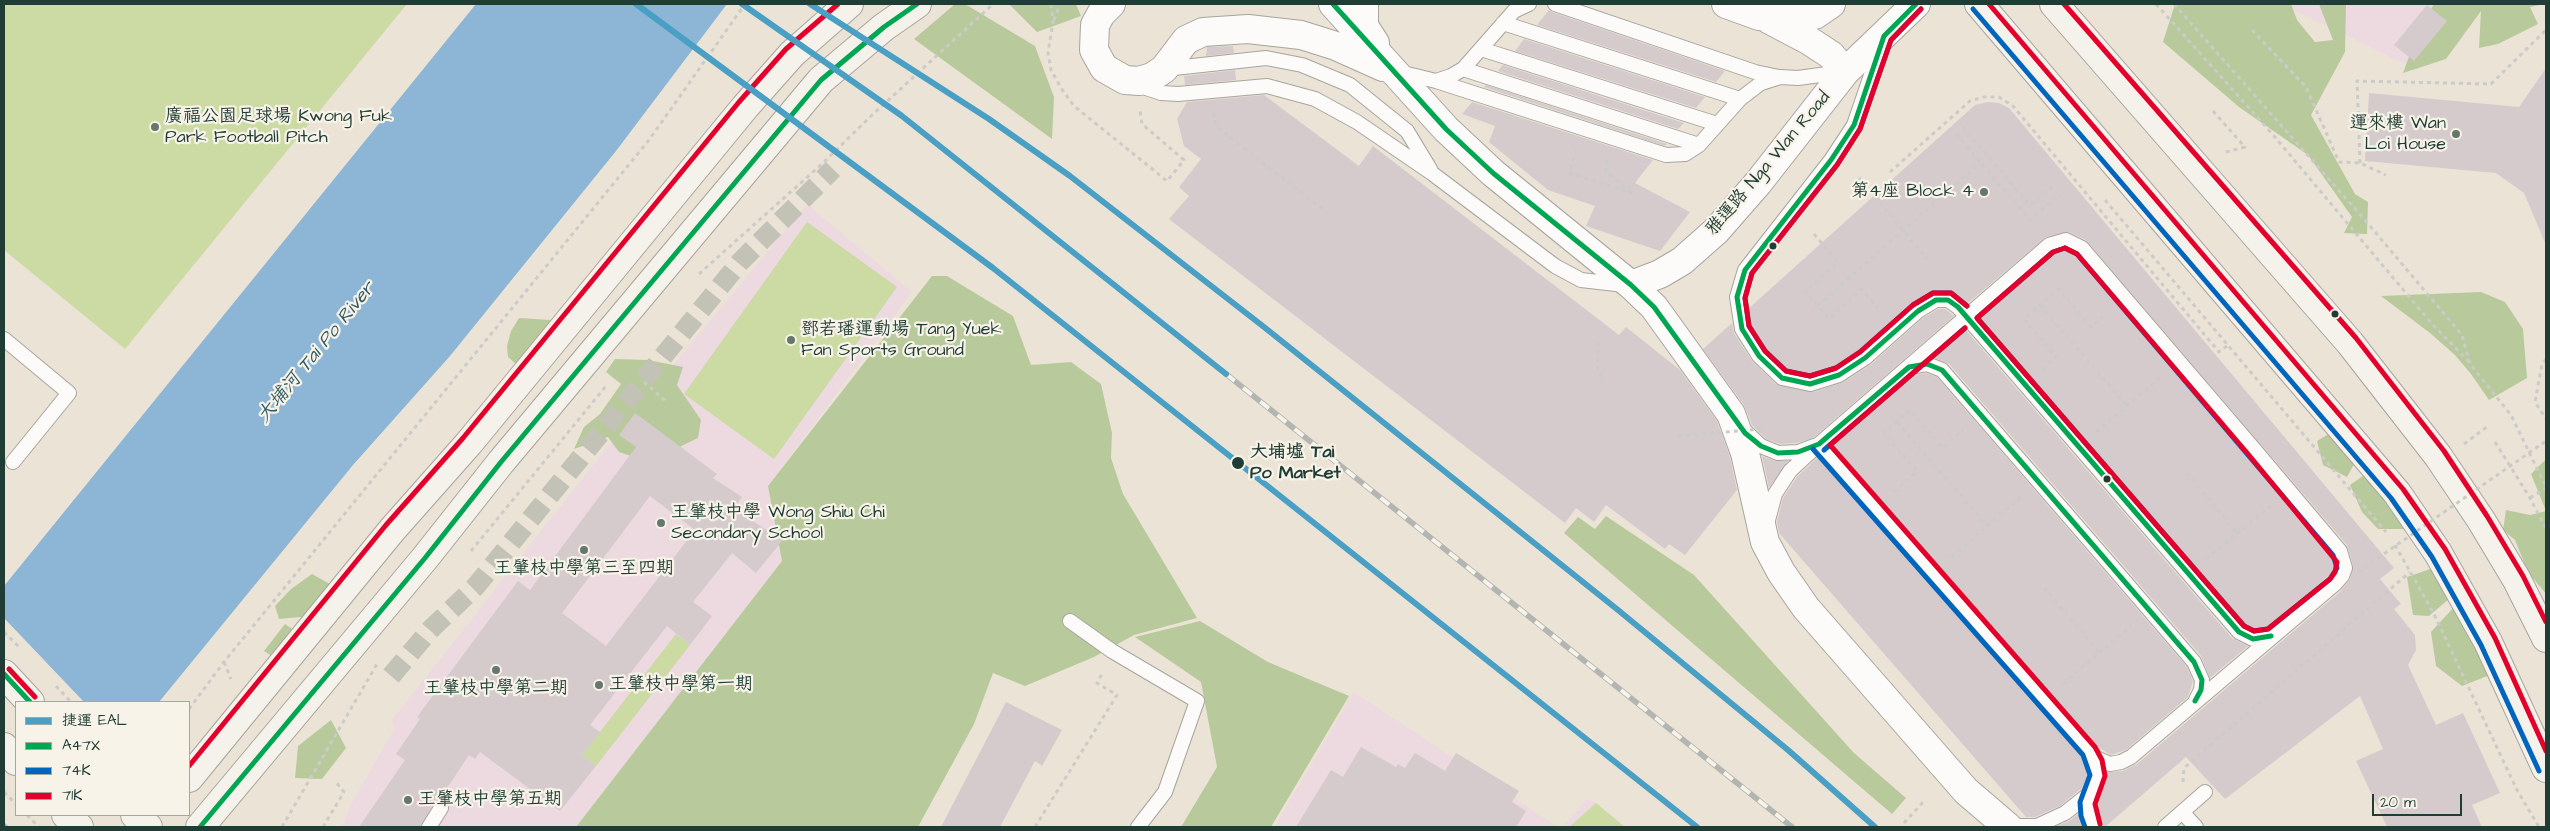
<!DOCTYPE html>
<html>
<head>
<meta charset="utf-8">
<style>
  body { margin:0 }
  #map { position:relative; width:2550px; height:831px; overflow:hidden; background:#ece3d7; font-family:"Architects Daughter","LXGW WenKai TC",sans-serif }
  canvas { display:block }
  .frame { position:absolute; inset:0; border:5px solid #1f3d34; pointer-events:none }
  .legend { position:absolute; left:15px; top:701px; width:175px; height:115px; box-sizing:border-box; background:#f7f3e8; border:1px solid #a1aaa0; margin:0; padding:6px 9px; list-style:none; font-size:15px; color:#1f3d34 }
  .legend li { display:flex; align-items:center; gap:10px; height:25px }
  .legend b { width:25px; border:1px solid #a1aaa0 }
  .scale { position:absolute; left:2372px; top:794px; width:90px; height:22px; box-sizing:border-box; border:2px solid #1f3d34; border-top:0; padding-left:6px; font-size:15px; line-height:18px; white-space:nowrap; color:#1f3d34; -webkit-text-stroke:4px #f7f3e8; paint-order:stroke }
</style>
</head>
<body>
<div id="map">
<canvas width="2550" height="831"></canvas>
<div class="frame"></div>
<ul class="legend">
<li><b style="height:6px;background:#499fc4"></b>捷運 EAL</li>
<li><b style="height:6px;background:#00a651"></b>A47X</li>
<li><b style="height:6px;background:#0065bd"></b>74K</li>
<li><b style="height:6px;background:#e4002b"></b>71K</li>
</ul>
<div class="scale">20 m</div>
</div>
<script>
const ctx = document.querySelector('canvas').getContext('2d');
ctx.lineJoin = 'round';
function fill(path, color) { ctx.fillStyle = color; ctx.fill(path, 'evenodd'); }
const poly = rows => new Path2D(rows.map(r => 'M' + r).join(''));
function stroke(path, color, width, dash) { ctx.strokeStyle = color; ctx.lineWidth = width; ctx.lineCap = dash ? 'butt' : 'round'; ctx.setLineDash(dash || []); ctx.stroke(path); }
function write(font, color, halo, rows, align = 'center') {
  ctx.font = font + ' "Architects Daughter","LXGW WenKai TC",sans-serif'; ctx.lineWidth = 4.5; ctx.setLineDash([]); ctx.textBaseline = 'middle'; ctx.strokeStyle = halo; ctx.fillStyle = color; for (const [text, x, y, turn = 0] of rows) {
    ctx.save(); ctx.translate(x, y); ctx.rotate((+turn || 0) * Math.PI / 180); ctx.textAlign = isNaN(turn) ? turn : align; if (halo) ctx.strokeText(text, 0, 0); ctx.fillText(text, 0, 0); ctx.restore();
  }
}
const built = poly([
  [2282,4,2471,4,2417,70],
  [807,204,912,292,768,486,782,561,576,827,342,827,349,808,394,729,392,720,642,403],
  [1354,692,1558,827,1274,827],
  [1587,799,1596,803,1569,827,1563,827]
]);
const green = poly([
  [4,4,407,4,125,349,4,250],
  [807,222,897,287,774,459,684,394],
  [676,634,690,645,596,766,582,755],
  [1596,803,1625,827,1569,827]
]);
const forest = poly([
  [955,4,965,4,1035,46,1054,97,1052,139,914,39],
  [1009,4,1076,4,1081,16,1037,32],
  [2175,4,2291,4,2297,20,2315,42,2333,40,2319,4,2346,5,2345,52,2311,115,2355,194,2368,202,2367,234,2344,233,2352,217,2308,155,2239,107,2163,42],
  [2434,4,2544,4,2530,7,2538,24,2498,44,2479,48,2481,11,2446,59,2403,73,2417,35],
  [932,276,947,276,1013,316,1031,365,1071,362,1101,384,1112,433,1111,458,1123,494,1197,618,1134,635,1094,657,1025,686,993,673,974,724,918,827,576,827,782,561,768,486],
  [2481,292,2505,302,2523,329,2527,378,2489,400,2471,374,2455,355,2430,333,2381,296],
  [519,318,551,320,550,335,516,364,508,357,507,346,511,331],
  [615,359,648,360,683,367,677,385,701,420,698,438,648,462,619,452,608,437,574,449,584,427,600,414,621,384,606,372],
  [2361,433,2360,453,2347,477,2323,465,2317,441,2327,435],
  [2546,459,2546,594,2528,572,2515,540,2503,530,2506,510,2530,515,2546,511,2531,474],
  [2384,461,2406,529,2378,529,2362,512,2350,485],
  [1606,516,1694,575,1854,753,1906,798,1892,814,1564,533,1578,517,1595,529],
  [2436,567,2449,599,2429,616,2413,615,2407,577],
  [312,574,330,584,312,616,279,619,275,606,291,589],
  [2454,607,2495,673,2462,686,2436,666,2431,632],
  [1200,621,1268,662,1349,696,1271,827,1181,827,1217,767,1201,682,1135,637],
  [285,624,310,641,293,670,264,651],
  [331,720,346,748,322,779,295,778,298,746]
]);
const water = poly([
  [476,4,727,4,616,151,450,356,353,465,159,702,16,702,16,815,59,827,4,827,4,586]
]);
const pier = poly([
  [4,618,84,702,16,702,16,815,71,815,62,827,9,827,4,822]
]);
const building = poly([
  [2427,5,2447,21,2414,61,2394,45],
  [1549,10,1552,12,1725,71,1716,82,1537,25],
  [1524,39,1705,97,1696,108,1515,51],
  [1233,46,1234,53,1206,56,1207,47],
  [1503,65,1684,123,1678,129,1498,71],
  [2546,68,2546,245,2524,193,2496,173,2365,161,2369,93,2519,107],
  [1235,70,1236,80,1185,85,1184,76],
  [1486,85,1667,144,1665,146,1484,87],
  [1264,95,1359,166,1373,146,1619,335,1626,327,1680,370,1717,421,1730,457,1737,490,1685,555,1669,544,1665,549,1606,505,1594,522,1576,508,1565,523,1169,219,1189,196,1179,187,1201,159,1184,146,1177,119,1187,102],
  [1472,102,1653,160,1635,183,1690,212,1660,251,1586,226,1595,206,1548,190,1489,142,1495,126,1462,114],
  [1988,102,1999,103,2009,108,2394,568,2380,579,2401,604,2394,609,2415,635,2416,650,2408,665,2436,725,2463,713,2500,793,2472,805,2482,827,2387,827,2356,761,2383,749,2360,696,2225,799,2186,757,2105,827,2102,827,2096,804,2106,780,2106,772,2123,771,2137,764,2341,591,2350,579,2353,566,2347,545,2086,240,2069,232,2046,237,1967,304,1953,293,1931,293,1912,304,1860,351,1835,367,1810,375,1786,370,1766,350,1750,326,1748,309,1975,105],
  [2065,249,2076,255,2332,555,2336,568,2334,571,2269,628,2255,630,2244,625,1979,317,2053,253],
  [1938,309,1945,309,1954,316,1813,438,1796,443,1780,444,1766,439,1752,425,1744,405,1703,349,1732,323,1734,333,1752,361,1776,384,1813,392,1844,382,1870,365,1923,318],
  [1965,329,2232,638,2248,646,2210,678,2201,656,2122,564,1949,364,1933,357],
  [1926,373,1937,377,2187,667,2193,681,2188,697,2126,750,2111,755,2095,745,1831,445,1912,375],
  [635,413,717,474,713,478,742,497,734,508,782,541,756,573,732,553,693,602,712,616,690,645,667,626,590,725,600,732,582,755,596,766,560,811,480,752,475,759,469,755,439,800,434,803,420,827,359,827,405,760,396,754,420,719,417,717,518,581,530,590,636,447,619,435],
  [650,496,695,530,606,646,562,613],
  [1762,456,1775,461,1788,461,1769,488],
  [1818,457,2081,755,2089,775,2082,788,2060,806,2035,817,2026,817,1779,533,1777,522,1783,498,1797,477],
  [1006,702,1062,730,1042,766,1035,761,1000,827,941,827],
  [1361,747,1396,767,1398,764,1405,768,1415,753,1445,771,1456,753,1519,791,1512,802,1526,811,1516,827,1296,827,1331,770,1343,777],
  [2079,813,2084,827,2055,827,2069,821]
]);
const pedestrianTunnel = poly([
  [391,676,430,630,476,586,740,262,833,169]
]);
const path = poly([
  [1051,4,1053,22,1048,52,1051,70,1061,88,1074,106,1167,181,1184,160,1142,124,1140,111],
  [2156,4,2274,136,2432,324,2470,363],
  [2174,4,2364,219,2462,335,2470,364,2511,415,2546,487],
  [1054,20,1060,4],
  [2252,30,2306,87,2339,162,2360,163,2386,175],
  [2213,111,2245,147,2226,152],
  [1213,113,1217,127,1325,211],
  [1963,127,2030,205,2054,185],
  [1956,134,2030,220,2061,194],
  [1576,150,1569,173,1632,193],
  [1607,160,1606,171,1629,191],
  [2360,163,2357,81,2491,84,2546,30],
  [1890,172,1970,101,1984,97,1999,97,2013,106,2219,352,2227,346],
  [1859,178,1931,264],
  [2105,200,2386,532],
  [1814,234,1838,262,1805,292,1829,319,1862,289,1878,308],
  [699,274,823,163,870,117,993,4],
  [2040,305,2127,406],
  [1817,306,1980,163],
  [1599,342,1597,367,1603,382],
  [2546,359,2542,364,2535,402,2546,419],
  [2043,370,2056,357,2024,319,2058,289,2091,327,2107,314],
  [644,382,668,403],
  [1897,422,1987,526],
  [2096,432,2161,377],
  [2495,442,2530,498,2546,529],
  [2464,444,2488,426],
  [2187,473,2237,533],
  [1894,492,1917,471,1884,433,1910,410,1943,448,1964,429],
  [2530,498,2546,488],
  [2395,545,2434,614,2517,790,2539,827],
  [471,551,606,386],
  [1951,557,2022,496],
  [2206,559,2271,506],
  [2044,588,2100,653],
  [4,632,19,647],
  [224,662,231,679],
  [2063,684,2132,625],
  [56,686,71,702],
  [189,709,224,662,649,140,745,4],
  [2183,782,2184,768,2410,572],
  [4,792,16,804],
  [27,815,39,827],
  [1904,823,1925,800],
  [282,827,377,664],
  [323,827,344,792,335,781],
  [1035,827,1117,695,1097,683,1103,672]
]);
const service = poly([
  [1555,4,1755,72,1779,77],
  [1503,23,1740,99],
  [1882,43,1854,125,1831,160,1745,270,1737,297,1742,329,1759,356,1782,378,1810,384,1839,375,1865,358,1918,311,1936,300,1948,300,1958,307,2239,632,2253,639,2270,637],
  [1481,49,1717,124],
  [1165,69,1266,58,1302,65,1350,85,1407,131,1430,169],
  [1463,69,1699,145],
  [1399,72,1436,81,1666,155,1685,154,1699,145,1740,99,1761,83,1780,77,1798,78,1842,72],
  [1436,81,1451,76,1463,69,1514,11,1529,4],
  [1137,85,1161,93,1178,94,1267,86,1315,99,1357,122,1433,174,1555,266,1581,280,1625,285],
  [4,339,69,393,13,462],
  [1909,367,1927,364,1942,370,2115,570,2194,662,2202,680,2201,690,2196,700],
  [1742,428,1761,446,1778,453,1798,452,1814,446],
  [1767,524,1775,494,1790,471,1819,444,2049,245,2066,240,2082,248,2254,449,2340,551,2345,568,2342,576,2335,584,2131,757,2121,762,2110,764,2098,759,2089,751,1819,444],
  [1070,621,1112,651,1197,701,1165,792,1138,827],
  [2089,752,2095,763,2098,776,2089,794,2087,803,2088,815,2093,827],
  [2182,812,2196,827],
  [2006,826,2037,826,2065,813,2089,794],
  [429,827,441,808],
  [2165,827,2205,792]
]);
const minor = poly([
  [1111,4,1101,14,1095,25,1094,50,1104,68,1125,80,1139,81,1152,77,1164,69,1186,40,1203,32,1248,29,1301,35,1336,46,1383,67],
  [1333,4,1446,129,1493,173,1631,285,1654,307,1731,414,1745,453,1765,542,1781,572,1806,608,1966,791,2008,827],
  [1364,4,1364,26,1375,43],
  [1726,4,1759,16,1790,19,1815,15,1831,4],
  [1770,20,1808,40,1831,55,1845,72],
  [1631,285,1660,274,1682,261,1716,231,1758,183,1845,72,1916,4]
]);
const secondary = poly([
  [1979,4,2397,493,2438,553,2488,642,2546,768],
  [2054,4,2350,343,2438,456,2481,520,2517,580,2546,638],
  [4,674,30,702],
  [4,747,16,761],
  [189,778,392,530,469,443,745,107,792,54,849,4],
  [66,815,79,827],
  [135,815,148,827],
  [200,827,425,558,501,462,821,80,884,27,917,4]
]);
const rail = poly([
  [1226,374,1792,827]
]);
const pathBridge = poly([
  [1678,436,1761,429],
  [2358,572,2546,441]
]);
const bus1 = poly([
  [1333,4,1446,129,1493,173,1631,285,1654,307,1745,433,1761,446,1778,453,1798,452,1819,444,1909,367,1927,364,1942,370,2194,662,2202,680,2201,690,2195,701],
  [1916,4,1884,36,1854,125,1831,160,1745,270,1737,297,1742,329,1759,356,1782,378,1810,384,1839,375,1865,358,1918,311,1936,300,1948,300,1958,307,2239,632,2253,639,2271,636],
  [4,674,30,702],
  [200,827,425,558,501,462,821,80,884,27,917,4]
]);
const bus2 = poly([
  [1921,9,1891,40,1860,129,1837,165,1752,273,1745,298,1749,326,1765,351,1786,371,1810,376,1836,368,1860,352,1913,305,1933,293,1951,293,1967,306],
  [1973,9,2391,498,2432,557,2481,645,2539,771],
  [2065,248,2077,254,2333,555,2337,568,2330,579,2268,629,2254,631,2244,626,1977,318,2053,252,2065,248],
  [1813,449,2083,755,2090,775,2080,802,2081,816,2085,827],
  [1824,450,1965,328]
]);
const bus3 = poly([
  [1989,4,2403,489,2445,549,2495,638,2546,751],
  [2064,4,2356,338,2444,451,2487,516,2523,576,2546,622],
  [1921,9,1891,40,1860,129,1837,165,1752,273,1745,298,1749,326,1765,351,1786,371,1810,376,1836,368,1860,352,1913,305,1933,293,1951,293,1967,306],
  [2065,248,2077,254,2248,454,2337,562,2335,572,2330,579,2268,629,2254,631,2244,626,1977,318,2053,252,2065,248],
  [1965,328,1830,445,2095,747,2102,760,2105,776,2095,804,2100,824],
  [9,669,35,697],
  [189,766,386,525,463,438,739,102,786,49,838,4]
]);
const metro1 = poly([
  [636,4,993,268,1697,827],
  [742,4,902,116,1226,374],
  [810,4,989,119,1070,176,1264,327,1618,610,1788,750,1875,827]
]);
const markers = [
  [155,127,5,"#67776d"],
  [2456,134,5,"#67776d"],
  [1984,192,5,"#67776d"],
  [1773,246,4.5,"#1f3d34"],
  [2335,314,4.5,"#1f3d34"],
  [791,340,5,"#67776d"],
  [1238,463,7,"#1f3d34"],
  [2107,479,4.5,"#1f3d34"],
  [661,523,5,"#67776d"],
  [584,550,5,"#67776d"],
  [496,670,5,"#67776d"],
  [599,685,5,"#67776d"],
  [408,800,5,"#67776d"]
];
const poiNames = [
  ["廣福公園足球場 Kwong Fuk",165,117],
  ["Park Football Pitch",165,138],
  ["運來樓 Wan",2446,124,"right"],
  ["Loi House",2446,145,"right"],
  ["第4座 Block 4",1974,192,"right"],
  ["鄧若璠運動場 Tang Yuek",801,330],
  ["Fan Sports Ground",801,351],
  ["王肇枝中學 Wong Shiu Chi",671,513],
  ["Secondary School",671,534],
  ["王肇枝中學第三至四期",584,569,"center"],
  ["王肇枝中學第一期",609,685],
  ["王肇枝中學第二期",496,689,"center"],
  ["王肇枝中學第五期",418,800]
];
const streetNames = [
  ["雅運路 Nga Wan Road",1769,164,-50]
];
const stopNames = [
  ["大埔墟 Tai",1250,453],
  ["Po Market",1250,474]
];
const waterNames = [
  ["大埔河 Tai Po River",317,353,-51]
];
fill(built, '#edd9e0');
fill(green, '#ccdaa4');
fill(forest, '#b8ca9c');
fill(water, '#8cb5d6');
fill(pier, '#ece3d7');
fill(building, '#d5cbcd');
stroke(pedestrianTunnel, '#c3c2b6', 20, [20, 10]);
stroke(service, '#a7a59d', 16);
stroke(minor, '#a7a59d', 30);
stroke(secondary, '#a7a59d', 30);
stroke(path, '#cbcbc8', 3, [4, 4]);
stroke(service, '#fcfbf9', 14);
stroke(minor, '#fcfbf9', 28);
stroke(secondary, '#f5f1eb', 28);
stroke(rail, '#b3b5b2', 5.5);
stroke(rail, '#f7f3e8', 4, [11]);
stroke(pathBridge, '#cbcbc8', 3, [4, 4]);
stroke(bus1, '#00a651', 5);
stroke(bus2, '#0065bd', 5);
stroke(bus3, '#e4002b', 5);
stroke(metro1, '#499fc4', 6);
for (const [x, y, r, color] of markers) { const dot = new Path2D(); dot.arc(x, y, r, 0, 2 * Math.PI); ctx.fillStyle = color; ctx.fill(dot); stroke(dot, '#f7f3e8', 2); }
write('18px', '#1f3d34', '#f7f3e8', poiNames, 'left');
write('18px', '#1f3d34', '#f7f3e8', streetNames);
write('bold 18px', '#1f3d34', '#f7f3e8', stopNames, 'left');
write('italic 19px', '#335b64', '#f7f3e8', waterNames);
</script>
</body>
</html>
